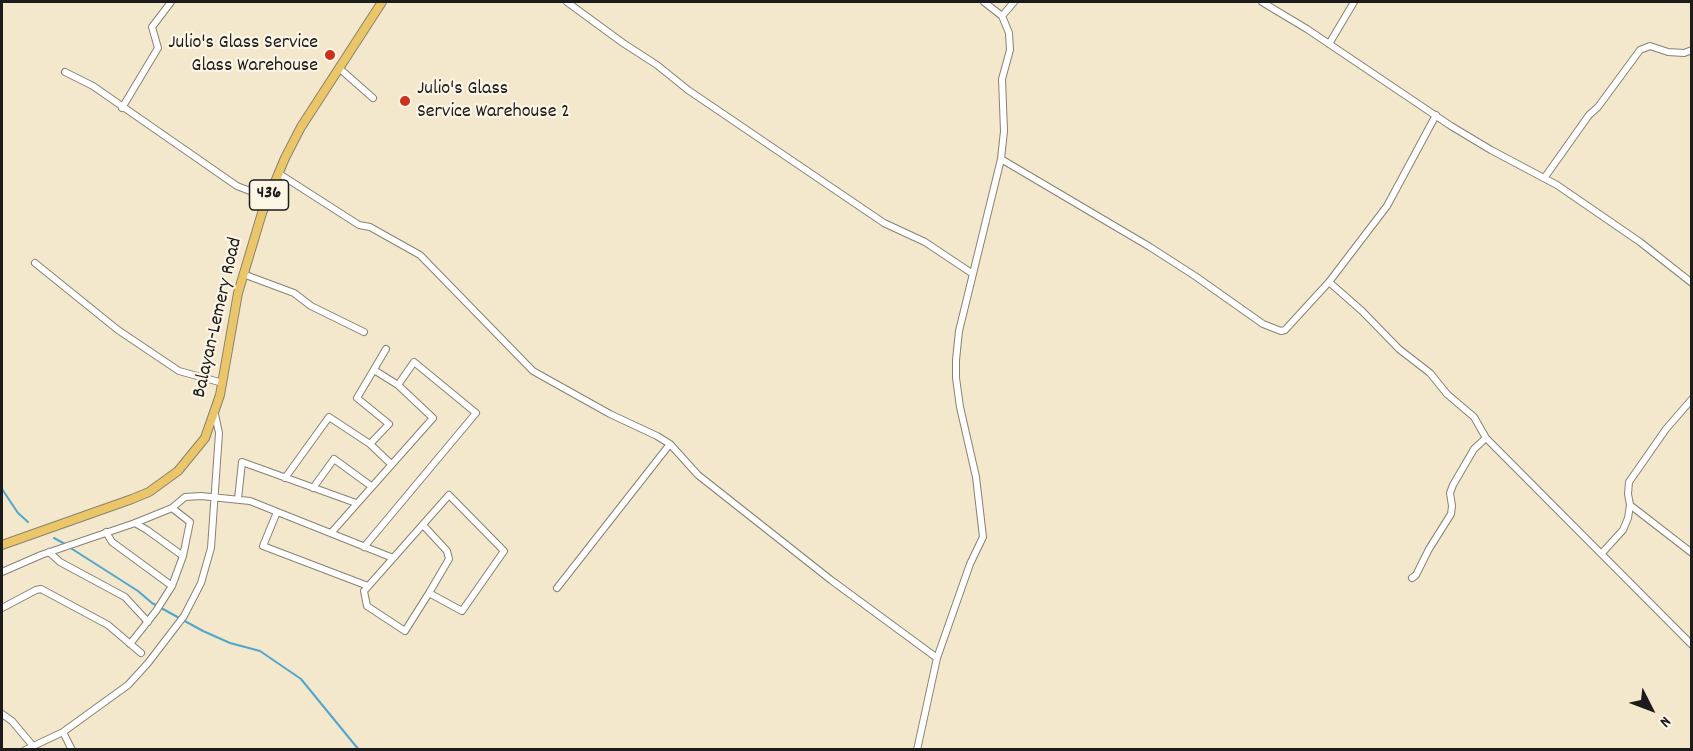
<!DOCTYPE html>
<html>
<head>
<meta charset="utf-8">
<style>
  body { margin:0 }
  #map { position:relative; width:1693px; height:751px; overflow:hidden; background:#f3e7cc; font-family:Dekko,sans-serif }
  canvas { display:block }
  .frame { position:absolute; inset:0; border:3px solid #1c1c1c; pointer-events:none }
  .north { position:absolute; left:1621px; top:679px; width:60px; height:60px; -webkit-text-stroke:4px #fcf5e5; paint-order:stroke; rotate:132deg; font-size:16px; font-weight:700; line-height:24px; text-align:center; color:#1c1c1c }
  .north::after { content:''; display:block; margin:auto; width:21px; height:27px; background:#1c1c1c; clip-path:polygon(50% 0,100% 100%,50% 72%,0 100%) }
</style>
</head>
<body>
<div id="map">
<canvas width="1693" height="751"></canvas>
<div class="frame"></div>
<div class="north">N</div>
</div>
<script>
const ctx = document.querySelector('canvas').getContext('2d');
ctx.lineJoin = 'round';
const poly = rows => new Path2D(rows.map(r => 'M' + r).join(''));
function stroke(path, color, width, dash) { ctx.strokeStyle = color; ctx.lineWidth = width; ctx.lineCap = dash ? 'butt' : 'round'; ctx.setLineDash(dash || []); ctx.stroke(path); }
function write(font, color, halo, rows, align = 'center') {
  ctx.font = font + ' Dekko,sans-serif'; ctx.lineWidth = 4.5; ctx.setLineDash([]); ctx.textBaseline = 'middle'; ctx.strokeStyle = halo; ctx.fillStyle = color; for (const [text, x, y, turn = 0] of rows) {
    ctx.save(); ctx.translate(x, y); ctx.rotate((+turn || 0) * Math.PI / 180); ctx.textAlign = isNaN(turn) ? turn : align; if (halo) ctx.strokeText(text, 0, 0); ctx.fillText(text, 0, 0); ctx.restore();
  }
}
const stream = poly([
  [2,489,18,513,28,522],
  [54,538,65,544],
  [69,547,138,591,152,603,203,631,230,643,260,651,301,679,359,750]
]);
const minor = poly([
  [567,2,623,43,657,65,688,90,884,223,925,242,973,274],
  [1262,2,1307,29,1451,126,1491,150,1557,185,1640,242,1692,283],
  [1002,16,1014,2],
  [1329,44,1354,2],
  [339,68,373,98],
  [65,72,93,86,237,186,268,198],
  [122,108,158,48,152,27,171,2],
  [1001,159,1150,247,1195,276,1263,324,1281,331,1285,330,1329,282,1387,206,1436,115],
  [278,173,359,225,370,227,420,255,533,371,610,414,657,436,670,444,698,475,831,580,937,658],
  [1545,177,1589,115,1598,107,1640,50,1650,46,1668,52,1684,53,1692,50],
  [35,263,118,330,179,371,223,383],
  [243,274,294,293,311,306,364,332],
  [1329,282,1362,311,1399,349,1430,373,1447,394,1474,417,1486,438,1692,645],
  [370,444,389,424,357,398,386,349],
  [285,478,329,417,370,444,391,464],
  [313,488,334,459,371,486],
  [449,495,504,551,462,611,429,593,405,631,367,606,364,591,449,495],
  [238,499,242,462,356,503],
  [1630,505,1692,553],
  [277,512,263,546,368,586],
  [135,523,147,530,183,556],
  [423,525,447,551,449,559,429,593],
  [106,532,112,542,172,586],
  [331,533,433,418,398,385,374,370],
  [364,547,476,413,414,362,398,385],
  [49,552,60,562,125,597,148,622],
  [1602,553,1623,530,1628,518,1630,505,1628,494,1629,482,1666,429,1692,399],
  [2,572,41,555,135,523,172,508,185,497,201,496,250,501,393,558],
  [1412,578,1416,575,1429,549,1451,514,1452,506,1450,493,1453,485,1474,449,1486,438],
  [557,588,670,444],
  [2,608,36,590,41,589,108,625,141,653],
  [130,644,156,611,172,586,183,556,190,522,172,508],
  [2,714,12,721,33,746],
  [63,732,72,750],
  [25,750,63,732,128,685,148,663,184,616,201,583,211,548,219,433,215,414],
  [917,750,937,658,970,564,983,537,976,477,960,407,956,378,956,360,959,331,1001,159,1004,131,1002,79,1010,50,1009,33,1002,16,984,2]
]);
const major = poly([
  [2,545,132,499,149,492,178,471,205,438,220,395,238,293,262,213,285,158,301,127,382,2]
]);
const markers = [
  [330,55,6,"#c8321e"],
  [405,101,6,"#c8321e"]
];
const shields = [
  [269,195,39]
];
const shieldNames = [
  ["436",269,195]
];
const poiNames = [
  ["Julio's Glass Service",318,44],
  ["Glass Warehouse",318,67],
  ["Julio's Glass",417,90,"left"],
  ["Service Warehouse 2",417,113,"left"]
];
const streetNames = [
  ["Balayan-Lemery Road",219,318,-77]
];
stroke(stream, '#50a7cd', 2);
stroke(minor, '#888274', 8);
stroke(major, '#888274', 10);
stroke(minor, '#fff', 6);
stroke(major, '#ebc669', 8);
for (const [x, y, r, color] of markers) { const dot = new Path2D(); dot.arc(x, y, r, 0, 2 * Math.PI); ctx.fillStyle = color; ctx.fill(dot); stroke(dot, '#fcf5e5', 2); }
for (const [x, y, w] of shields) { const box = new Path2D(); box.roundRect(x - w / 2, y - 15, w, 30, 4.5); ctx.fillStyle = '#fcf5e5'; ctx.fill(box); stroke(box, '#1c1c1c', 1.5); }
write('bold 18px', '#1c1c1c', null, shieldNames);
write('20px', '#1c1c1c', '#fcf5e5', poiNames, 'right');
write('20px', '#1c1c1c', '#fcf5e5', streetNames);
</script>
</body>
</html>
